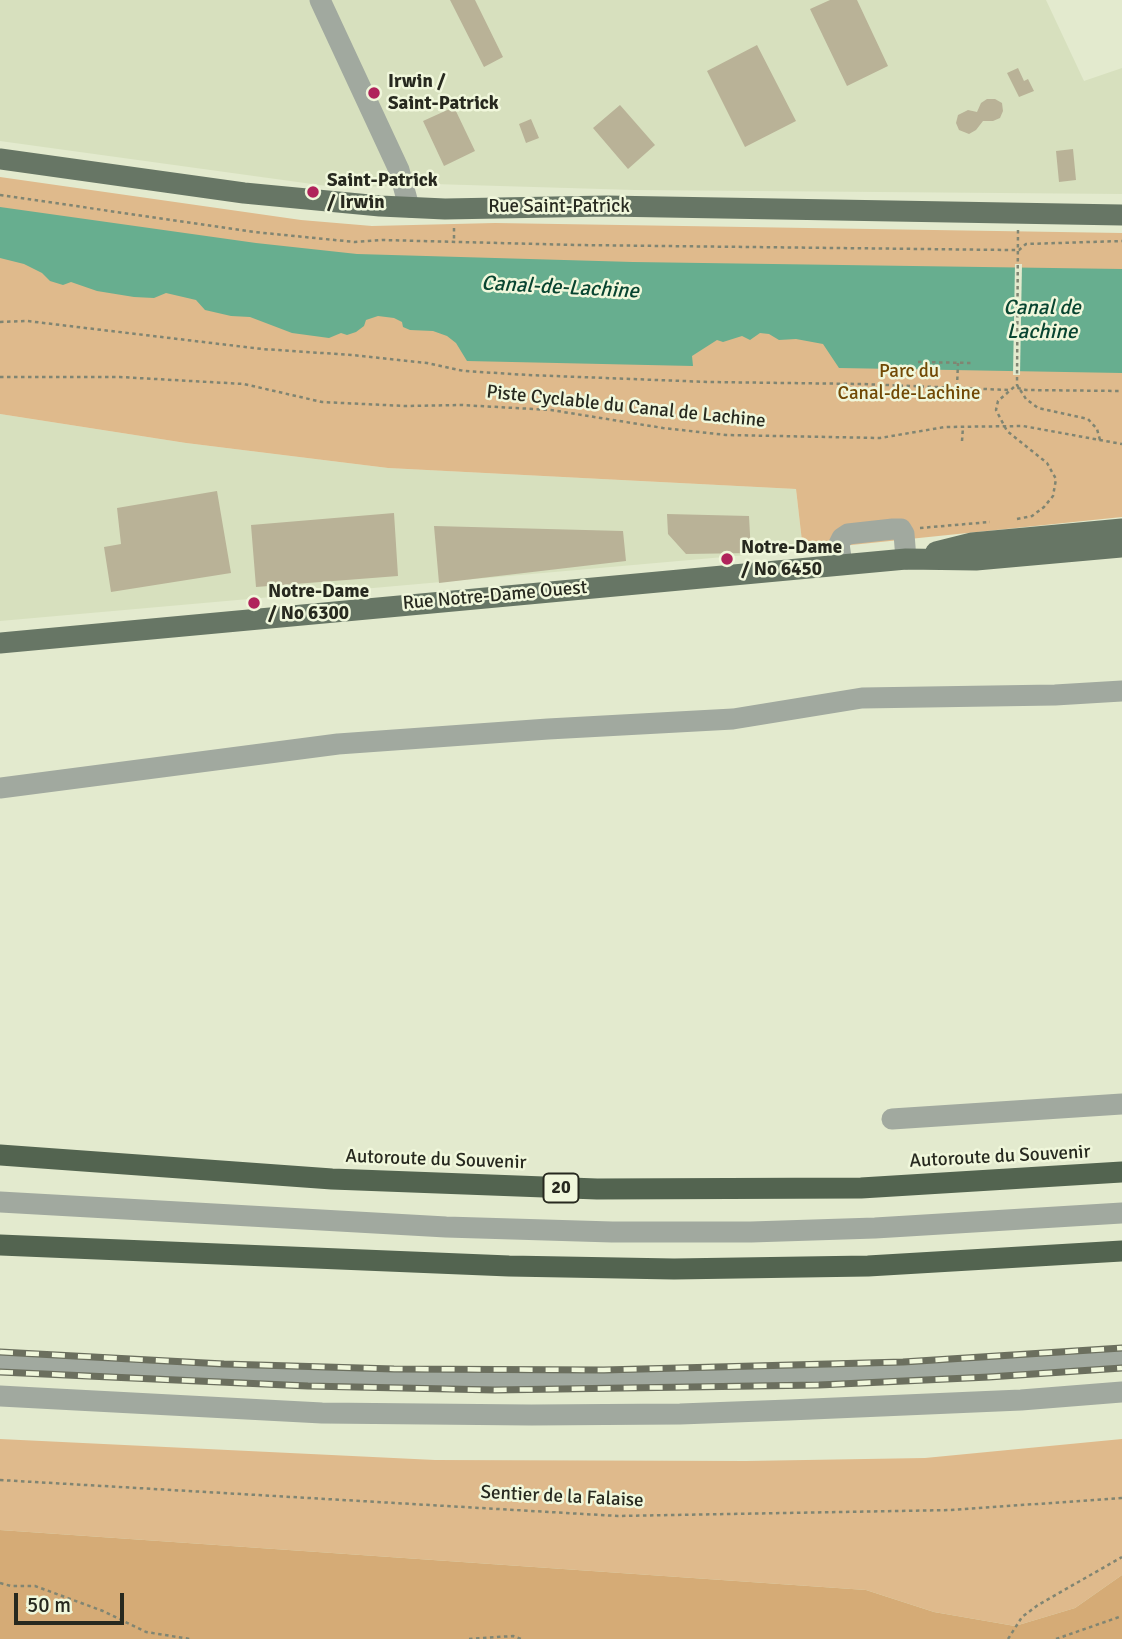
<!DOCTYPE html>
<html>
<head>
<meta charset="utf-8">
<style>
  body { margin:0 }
  #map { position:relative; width:1122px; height:1639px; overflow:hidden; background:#e3eace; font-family:Signika,sans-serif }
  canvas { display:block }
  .scale { position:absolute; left:14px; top:1593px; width:110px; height:32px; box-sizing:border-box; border:4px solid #27291f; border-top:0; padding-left:9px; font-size:21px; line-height:24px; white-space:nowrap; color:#27291f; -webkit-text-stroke:5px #f0f7db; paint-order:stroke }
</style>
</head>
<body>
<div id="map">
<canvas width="1122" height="1639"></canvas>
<div class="scale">50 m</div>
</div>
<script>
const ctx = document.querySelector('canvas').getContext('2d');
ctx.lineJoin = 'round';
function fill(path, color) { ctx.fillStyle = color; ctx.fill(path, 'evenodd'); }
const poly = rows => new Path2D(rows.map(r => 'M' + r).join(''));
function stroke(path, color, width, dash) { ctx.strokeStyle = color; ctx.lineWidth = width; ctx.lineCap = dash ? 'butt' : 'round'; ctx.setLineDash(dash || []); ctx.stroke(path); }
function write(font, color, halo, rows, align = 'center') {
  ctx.font = font + ' Signika,sans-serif'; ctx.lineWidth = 5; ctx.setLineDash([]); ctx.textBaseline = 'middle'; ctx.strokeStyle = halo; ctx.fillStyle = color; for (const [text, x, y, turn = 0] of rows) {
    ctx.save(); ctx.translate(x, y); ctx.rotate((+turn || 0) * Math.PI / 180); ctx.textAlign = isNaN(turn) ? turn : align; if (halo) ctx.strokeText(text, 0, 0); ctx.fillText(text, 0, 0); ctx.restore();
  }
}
const built = poly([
  [0,0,1046,0,1084,81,1122,68,1122,194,635,190,433,184,341,188,0,141],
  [0,414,186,443,388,468,796,489,803,550,0,621]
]);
const green = poly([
  [0,177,301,220,372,226,495,223,1122,233,1122,517,803,550,796,489,388,468,186,443,0,414],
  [0,1439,435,1460,746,1461,925,1458,1122,1439,1122,1575,1075,1608,1015,1626,934,1612,866,1590,0,1530]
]);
const forest = poly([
  [0,1530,866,1590,934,1612,1015,1626,1075,1608,1122,1575,1122,1639,0,1639]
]);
const water = poly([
  [0,207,256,243,357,254,633,262,1122,269,1122,373,839,368,823,344,796,339,779,340,769,334,760,333,750,340,742,336,723,342,717,340,692,356,693,366,467,361,456,343,447,336,433,331,410,330,403,327,402,322,394,318,378,316,366,320,364,326,356,332,347,335,341,333,329,338,292,333,250,317,231,316,205,310,196,300,166,293,154,298,134,297,97,291,71,282,63,285,50,281,42,273,24,264,0,258]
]);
const pier = poly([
  [1015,264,1022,264,1020,375,1013,375]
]);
const building = poly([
  [450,0,475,0,503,57,484,67],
  [830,0,857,0,888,66,847,86,810,9],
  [757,45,796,121,745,147,707,71],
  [1018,68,1024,81,1028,79,1034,91,1019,97,1007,73],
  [987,99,995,99,1002,103,1003,111,1000,118,993,121,983,121,976,130,969,134,959,130,956,123,958,115,968,110,977,112,981,103],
  [620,105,655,145,628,169,593,128],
  [454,107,475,151,444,166,423,121],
  [531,119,539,138,526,143,519,124],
  [1073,149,1076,180,1059,182,1056,151],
  [217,491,231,573,111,592,104,547,121,544,117,508],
  [394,513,398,576,256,587,251,525],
  [667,514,749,516,751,553,686,554,668,534],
  [434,526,623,531,626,561,439,583]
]);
const path = poly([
  [0,195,254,232,355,242,382,240,577,245,1009,250,1019,250,1026,244,1122,241],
  [454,228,454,242],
  [1018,230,1017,385,1026,399,1038,408,1088,419,1097,429,1100,440],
  [0,322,27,321,262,349,352,355,427,363,464,371,528,375,709,382,862,384,1009,390],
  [918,362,973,363],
  [0,377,120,377,244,384,322,402,405,406,461,405,551,410,663,428,726,435,880,438,945,427,1023,426,1122,444],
  [957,387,958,363],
  [962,441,963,427],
  [1017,519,1032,516,1044,507,1053,496,1056,479,1047,463,1007,431,996,410,998,401,1014,387,1026,390,1122,391],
  [920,528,990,522],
  [0,1480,618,1516,951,1510,1122,1498],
  [0,1583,11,1586,35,1586,103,1611,146,1632,190,1639],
  [469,1639,513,1636,521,1639],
  [1008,1639,1022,1617,1038,1605,1122,1557],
  [1056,1639,1122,1616]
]);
const minor = poly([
  [320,0,399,170,409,207],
  [842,564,839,544,842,538,848,534,893,529,901,529,904,534,906,559],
  [0,788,338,744,548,729,733,719,862,698,1055,695,1122,691],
  [892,1119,1122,1104],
  [0,1202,446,1227,612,1232,751,1232,875,1228,1122,1213],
  [0,1363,298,1376,595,1381,875,1373,1122,1358],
  [0,1396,322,1413,531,1415,680,1414,789,1410,1021,1400,1122,1392]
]);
const major = poly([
  [0,159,244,193,380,206,445,209,607,206,1122,215],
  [936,552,972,543,1122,529],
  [0,643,906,559,976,560,1122,547]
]);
const highway = poly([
  [0,1155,332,1179,597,1189,861,1188,1122,1172],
  [0,1245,509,1266,674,1269,868,1266,1122,1251]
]);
const rail = poly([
  [0,1352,224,1364,394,1369,604,1370,903,1362,1122,1348],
  [0,1372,308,1386,495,1390,819,1385,989,1377,1122,1368]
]);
const markers = [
  [374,93,7,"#b0235b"],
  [313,192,7,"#b0235b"],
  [727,559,7,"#b0235b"],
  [254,603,7,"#b0235b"]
];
const shields = [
  [561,1188,35]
];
const shieldNames = [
  ["20",561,1188]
];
const poiNames = [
  ["Irwin /",388,82],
  ["Saint-Patrick",388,104],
  ["Saint-Patrick",327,181],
  ["/ Irwin",327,203],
  ["Notre-Dame",741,548],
  ["/ No 6450",741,570],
  ["Notre-Dame",268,592],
  ["/ No 6300",268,614]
];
const streetNames = [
  ["Rue Saint-Patrick",559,207],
  ["Piste Cyclable du Canal de Lachine",626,407,6],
  ["Rue Notre-Dame Ouest",495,596,-5],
  ["Autoroute du Souvenir",1000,1157,-3],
  ["Autoroute du Souvenir",436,1160,2],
  ["Sentier de la Falaise",562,1497,3]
];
const parkNames = [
  ["Parc du",909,372],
  ["Canal-de-Lachine",909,394]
];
const waterNames = [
  ["Canal-de-Lachine",560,288,3],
  ["Canal de",1042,308],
  ["Lachine",1042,332]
];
fill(built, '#d7e0be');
fill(green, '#dfba8c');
fill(forest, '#d5ab76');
fill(water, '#67ae8f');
fill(pier, '#e3eace');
fill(building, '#b9b297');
stroke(path, '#808572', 2.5, [3.5, 3.5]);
stroke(minor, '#a1a99f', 21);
stroke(major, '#677665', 21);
stroke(highway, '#536450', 21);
stroke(rail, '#6b6f5e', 7);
stroke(rail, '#f0f7db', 4.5, [13]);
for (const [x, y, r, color] of markers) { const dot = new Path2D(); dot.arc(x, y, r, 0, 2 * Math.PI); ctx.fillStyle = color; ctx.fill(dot); stroke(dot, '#f0f7db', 2.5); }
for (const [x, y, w] of shields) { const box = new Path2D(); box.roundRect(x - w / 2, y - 14.5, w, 29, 5); ctx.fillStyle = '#f0f7db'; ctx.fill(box); stroke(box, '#27291f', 2); }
write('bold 18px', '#27291f', null, shieldNames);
write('bold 19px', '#27291f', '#f0f7db', poiNames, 'left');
write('19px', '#27291f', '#f0f7db', streetNames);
write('19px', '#714905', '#f0f7db', parkNames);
write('italic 21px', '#074430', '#f0f7db', waterNames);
</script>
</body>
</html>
